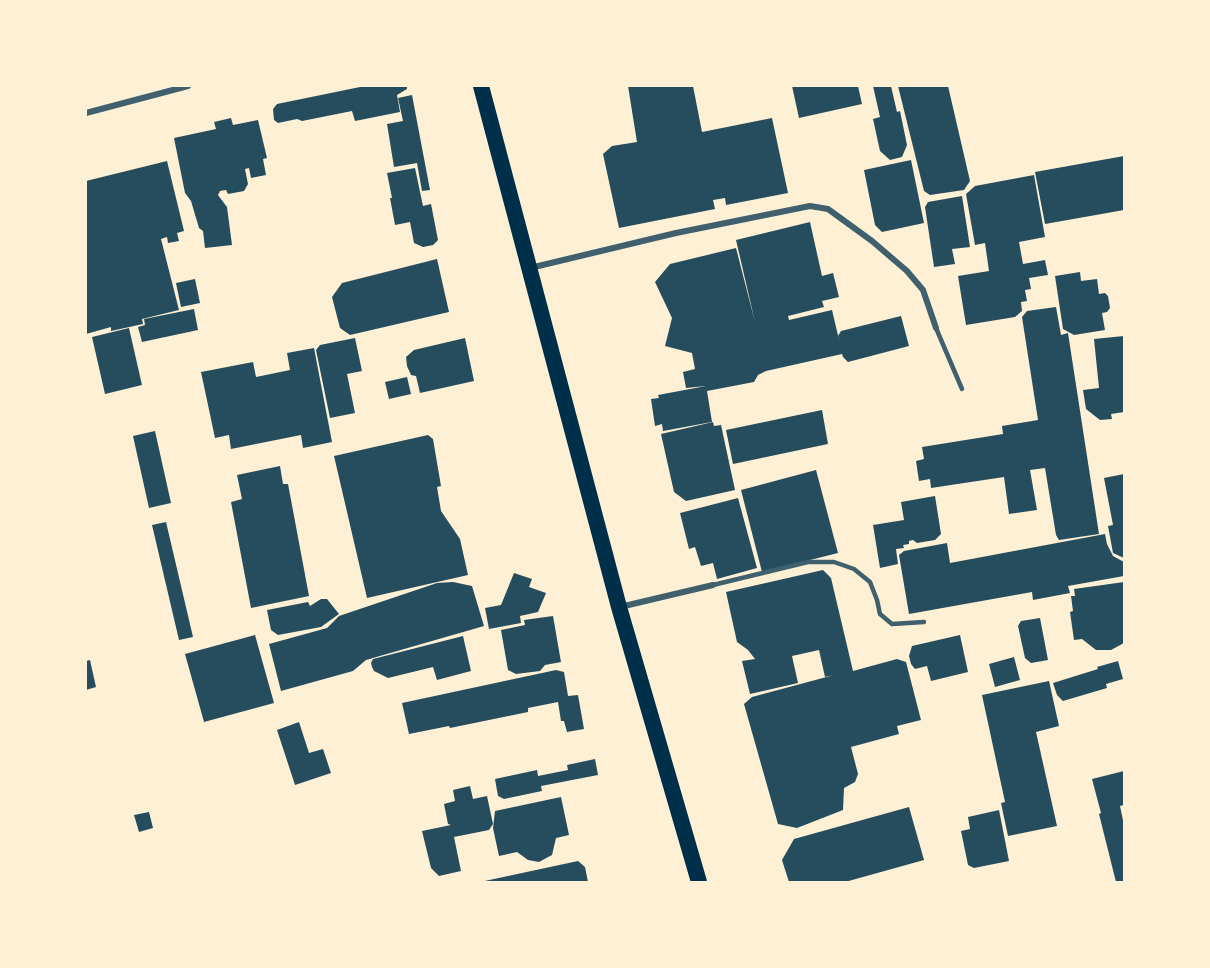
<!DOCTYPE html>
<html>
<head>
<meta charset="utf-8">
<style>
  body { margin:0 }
  #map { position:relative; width:1210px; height:968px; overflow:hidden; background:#fdf0d5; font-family:Helvetica,sans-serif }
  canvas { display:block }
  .frame { position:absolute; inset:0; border:87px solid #fdf0d5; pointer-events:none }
</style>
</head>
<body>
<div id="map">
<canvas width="1210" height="968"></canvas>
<div class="frame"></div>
</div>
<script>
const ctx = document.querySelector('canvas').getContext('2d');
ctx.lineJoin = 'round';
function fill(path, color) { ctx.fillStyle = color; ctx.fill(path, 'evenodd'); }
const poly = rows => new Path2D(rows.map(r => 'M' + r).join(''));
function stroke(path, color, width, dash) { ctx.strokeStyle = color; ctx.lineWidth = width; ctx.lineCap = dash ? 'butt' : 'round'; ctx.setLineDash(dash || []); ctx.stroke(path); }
const building = poly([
  [365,86,407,86,407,89,397,95,400,112,355,121,352,111,302,121,297,119,278,123,274,120,273,109,277,104],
  [628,86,693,86,702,132,772,118,788,193,726,205,725,198,713,200,715,209,619,228,603,154,612,146,637,142],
  [792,86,858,86,862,104,799,118],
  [873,86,891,86,897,112,900,111,907,145,902,157,890,160,880,151,873,119,880,117],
  [898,86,948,86,970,181,964,190,930,195,924,191],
  [412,95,430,190,422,191,417,163,394,167,387,124,403,121,398,98],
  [231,118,233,125,258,120,267,158,263,159,266,175,251,178,249,168,245,169,248,184,244,191,228,194,226,190,220,191,218,195,227,207,232,245,205,248,203,231,199,228,191,201,185,193,174,138,216,129,214,122],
  [1124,156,1124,210,1045,224,1035,172],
  [911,160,924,223,882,232,875,225,864,170],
  [167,161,184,231,177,233,179,241,168,243,167,237,161,239,179,310,142,319,143,324,111,331,111,327,86,334,86,181],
  [415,168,423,206,431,204,438,240,433,245,423,247,414,243,410,222,395,225,390,198,392,198,387,173],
  [1034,175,1045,237,1019,242,1023,264,1045,260,1048,275,1029,278,1031,289,1025,290,1027,301,1021,302,1022,311,1015,317,966,325,958,276,989,271,985,243,975,245,966,194,975,186],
  [962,196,970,247,952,249,955,264,934,267,925,207,928,202],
  [810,222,822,276,833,273,839,297,822,301,824,307,788,316,789,320,832,310,840,344,838,336,841,331,901,316,909,346,848,362,843,357,842,354,766,371,758,375,754,382,707,391,712,422,663,431,662,424,655,426,651,399,659,398,658,395,706,386,686,388,683,372,695,369,692,353,665,346,672,318,655,282,670,264,736,248,755,322,736,240],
  [437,259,449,312,350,335,340,328,332,297,342,283],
  [1080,272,1081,281,1097,279,1099,294,1105,293,1108,296,1110,308,1107,312,1102,313,1105,330,1074,335,1063,329,1055,276],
  [195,279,200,303,181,307,176,283],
  [1056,307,1061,335,1068,333,1099,534,1059,540,1056,535,1045,468,1030,470,1037,510,1009,514,1004,477,931,488,930,479,919,481,916,461,924,459,922,447,1003,434,1002,426,1038,420,1022,317,1027,311],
  [194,309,198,330,142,342,138,327,145,325,144,319],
  [129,328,142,385,105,394,92,337],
  [1124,336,1124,412,1111,414,1112,419,1100,420,1086,409,1083,390,1099,388,1094,339],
  [355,338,362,371,347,374,355,413,330,418,316,350,320,345],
  [465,338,474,381,420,393,416,376,411,375,407,366,406,357,414,350],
  [314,348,332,442,303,448,301,435,231,449,229,435,215,438,201,372,253,362,256,377,290,370,287,353],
  [407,377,411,394,389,399,385,382],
  [822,410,828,444,733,464,726,430],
  [713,422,714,426,721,425,735,490,686,501,674,492,661,434],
  [155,431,171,503,149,508,133,436],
  [428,435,433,439,441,486,437,487,441,511,460,539,468,575,367,598,334,456],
  [280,466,283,484,288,484,309,596,251,608,231,502,242,499,237,475],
  [816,470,838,553,762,572,741,490],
  [1124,474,1124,558,1113,553,1108,526,1113,525,1104,478],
  [935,496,941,534,935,540,917,543,913,540,909,541,909,544,903,545,904,548,896,549,898,564,880,568,873,525,904,520,901,502],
  [738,498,757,568,717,579,713,563,701,566,695,547,689,549,680,513],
  [166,522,193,637,179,640,152,525],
  [1105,534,1107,544,1113,556,1124,562,1124,576,1068,586,1070,593,1033,600,1032,592,909,614,899,555,904,551,947,543,950,563],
  [823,570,831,578,853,671,897,659,906,662,921,720,897,726,899,734,851,747,858,774,855,782,844,788,843,810,797,828,778,824,744,704,752,697,834,675,825,677,819,650,792,656,798,683,750,694,742,661,755,659,748,650,737,642,726,592],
  [514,573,532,579,529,587,546,593,538,612,520,616,521,623,489,629,485,608,501,605],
  [453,582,472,586,484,626,366,660,353,671,281,691,269,644,327,628,339,616,437,583],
  [1124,582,1124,643,1111,650,1096,650,1082,639,1074,640,1070,612,1073,611,1071,596,1075,596,1074,589],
  [321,599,327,599,339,614,321,627,278,635,271,630,267,610,308,602,310,606],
  [553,616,561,662,545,665,540,671,516,674,508,670,501,630,525,625,524,620],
  [1040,618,1048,660,1031,663,1025,658,1018,626,1021,621],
  [255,635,274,703,204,722,185,654],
  [960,635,968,672,931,681,927,666,915,669,911,664,909,656,912,646],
  [463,636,471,671,437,680,433,667,388,678,374,671,372,667,371,663,373,659],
  [1014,657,1020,680,995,687,989,664],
  [90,660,96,687,86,690,86,661],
  [1118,661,1123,679,1106,684,1107,688,1063,701,1057,695,1053,683,1098,669,1097,667],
  [556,670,564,672,568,696,578,695,584,729,567,732,564,721,561,721,558,702,528,708,528,712,450,728,449,726,409,734,402,703],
  [1049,681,1059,726,1036,732,1057,826,1008,836,1001,803,1005,802,982,695],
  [299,722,309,753,323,749,331,773,295,785,277,730],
  [595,759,598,775,541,786,542,791,504,799,498,796,495,779,537,770,538,776,568,770,567,765],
  [1124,771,1124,805,1120,806,1124,825,1124,882,1116,882,1099,814,1101,813,1092,779],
  [470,786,473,799,487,796,493,824,489,830,454,837,461,871,439,876,431,868,422,831,451,825,448,824,444,804,455,801,453,790],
  [561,797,569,835,556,838,552,855,539,862,528,860,517,852,499,856,493,828,495,811],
  [909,807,924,860,845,882,789,882,782,860,794,839],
  [999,810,1009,861,974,868,968,865,961,831,970,829,968,817],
  [149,812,153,828,139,832,134,815],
  [578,861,585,867,588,882,480,882]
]);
const service = poly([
  [936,328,962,389],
  [713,585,808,562,834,562,854,569,870,582,877,600,880,614,892,624,924,622]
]);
const minor = poly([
  [86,113,188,86],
  [530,268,676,233,810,206,828,209,872,241,907,271,923,290,936,328],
  [620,607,713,585]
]);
const trunk = poly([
  [481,86,619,607,699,882]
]);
fill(building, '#264d5e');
stroke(service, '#3f606c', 4.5);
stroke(minor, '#3f606c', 6);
stroke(trunk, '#003049', 16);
</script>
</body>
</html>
